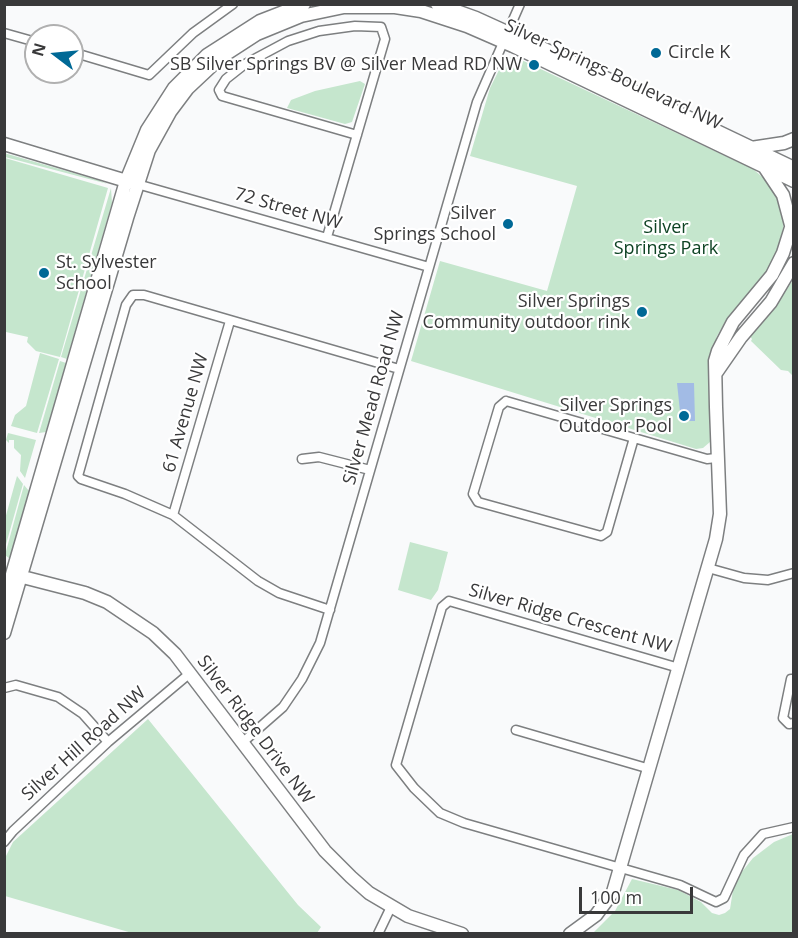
<!DOCTYPE html>
<html>
<head>
<meta charset="utf-8">
<style>
  body { margin:0 }
  #map { position:relative; width:798px; height:938px; overflow:hidden; background:#f9fafb; font-family:"Open Sans",sans-serif }
  canvas { display:block }
  .frame { position:absolute; inset:0; border:6px solid #39393a; pointer-events:none }
  .north { position:absolute; left:24px; top:24px; width:60px; height:60px; box-sizing:border-box; background:#fff; border:2px solid #b0b0b0; border-radius:50%; rotate:286deg; font-size:16px; font-weight:700; line-height:24px; text-align:center; color:#39393a }
  .north::after { content:''; display:block; margin:auto; width:21px; height:27px; background:#006996; clip-path:polygon(50% 0,100% 100%,50% 72%,0 100%) }
  .scale { position:absolute; left:579px; top:887px; width:114px; height:27px; box-sizing:border-box; border:3px solid #39393a; border-top:0; padding-left:8px; font-size:18px; line-height:21px; white-space:nowrap; color:#39393a; -webkit-text-stroke:4px #fff; paint-order:stroke }
</style>
</head>
<body>
<div id="map">
<canvas width="798" height="938"></canvas>
<div class="frame"></div>
<div class="north">N</div>
<div class="scale">100 m</div>
</div>
<script>
const ctx = document.querySelector('canvas').getContext('2d');
ctx.lineJoin = 'round';
function fill(path, color) { ctx.fillStyle = color; ctx.fill(path, 'evenodd'); }
const poly = rows => new Path2D(rows.map(r => 'M' + r).join(''));
function stroke(path, color, width, dash) { ctx.strokeStyle = color; ctx.lineWidth = width; ctx.lineCap = dash ? 'butt' : 'round'; ctx.setLineDash(dash || []); ctx.stroke(path); }
function write(font, color, halo, rows, align = 'center') {
  ctx.font = font + ' "Open Sans",sans-serif'; ctx.lineWidth = 4.5; ctx.setLineDash([]); ctx.textBaseline = 'middle'; ctx.strokeStyle = halo; ctx.fillStyle = color; for (const [text, x, y, turn = 0] of rows) {
    ctx.save(); ctx.translate(x, y); ctx.rotate((+turn || 0) * Math.PI / 180); ctx.textAlign = isNaN(turn) ? turn : align; if (halo) ctx.strokeText(text, 0, 0); ctx.fillText(text, 0, 0); ctx.restore();
  }
}
const green = poly([
  [513,56,753,169,774,187,783,206,784,224,779,244,772,263,760,282,728,317,717,336,709,364,710,442,703,448,696,449,411,361,440,261,547,291,577,186,470,156,490,88,504,60],
  [360,81,365,84,352,122,345,124,287,108,291,100,315,91],
  [4,153,98,180,108,184,5,157],
  [5,158,108,188,60,357,36,351,27,342,28,337,6,332,5,329],
  [111,188,112,203,67,359,61,357],
  [793,280,793,376,788,371,781,370,751,341,752,339,749,335,777,304],
  [40,353,59,359,37,433,11,426,15,415,26,406],
  [60,361,66,363,46,432,39,433],
  [8,433,36,440,25,478,20,471,21,455,14,448,14,440,9,440,9,443,6,440],
  [17,476,23,484,5,548,5,519],
  [24,485,29,491,10,559,5,555],
  [410,542,448,552,438,590,431,600,398,590],
  [148,719,298,905,321,927,317,933,132,933,5,896,5,858,13,842],
  [793,834,793,933,593,933,615,911,632,879,678,890,701,902,712,913,719,915,725,913,730,909,733,890,741,873,753,858,774,842]
]);
const water = poly([
  [677,383,694,383,695,421,681,421]
]);
const street = poly([
  [4,33,36,42],
  [72,52,149,75,193,33,233,4],
  [137,184,429,267],
  [327,237,385,39,381,27,355,26,319,31,288,41,245,64,226,79,219,90,222,96,357,135],
  [506,401,634,438,607,532,601,536,478,502,473,494,499,407,506,401],
  [634,438,707,459,716,458],
  [302,459,319,457,370,470],
  [173,515,230,321],
  [708,568,744,578,768,580,794,573],
  [330,610,279,593,258,581,173,515,125,494,81,479,78,476,126,305,133,295,144,295,399,369],
  [679,668,449,601,442,607,396,765,414,788,440,813,464,823,680,885,716,902,724,898,744,855,763,834,794,827],
  [794,679,791,679,783,718,789,724,794,723],
  [4,688,16,685,58,697,83,714,108,742],
  [516,730,650,769],
  [243,742,283,707,302,679,320,643,477,102,520,4],
  [4,842,13,831,108,742,189,674],
  [378,934,391,907]
]);
const secondary = poly([
  [437,4,476,18,564,58,794,168],
  [4,144,133,183],
  [751,148,784,143,794,139],
  [765,168,783,195,791,225],
  [716,373,741,337,771,302,794,263],
  [15,575,85,593,107,602,153,633,175,654,325,851,351,877,369,893,408,916,462,934],
  [4,602,126,181,147,130,174,88,207,55,260,21,304,4],
  [4,633,127,218,149,150,170,112,188,88,220,58,257,34,301,16,344,7,395,7,421,11,467,26,513,46,794,181],
  [570,934,596,915,613,892,716,539,720,514,716,407,715,361,718,351,733,322,772,275,783,253,794,218]
]);
const markers = [
  [656,53,6,"#006996"],
  [534,65,6,"#006996"],
  [508,224,6,"#006996"],
  [44,273,6,"#006996"],
  [642,312,6,"#006996"],
  [684,416,6,"#006996"]
];
const poiNames = [
  ["Circle K",668,53,"left"],
  ["SB Silver Springs BV @ Silver Mead RD NW",522,65],
  ["Silver",496,214],
  ["Springs School",496,235],
  ["St. Sylvester",56,263,"left"],
  ["School",56,284,"left"],
  ["Silver Springs",630,302],
  ["Community outdoor rink",630,323],
  ["Silver Springs",672,406],
  ["Outdoor Pool",672,427]
];
const streetNames = [
  ["Silver Springs Boulevard NW",613,75,25],
  ["72 Street NW",288,209,16],
  ["Silver Mead Road NW",374,398,-74],
  ["61 Avenue NW",186,413,-74],
  ["Silver Ridge Crescent NW",570,619,16],
  ["Silver Ridge Drive NW",255,730,53],
  ["Silver Hill Road NW",84,744,-42]
];
const parkNames = [
  ["Silver",666,228],
  ["Springs Park",666,249]
];
fill(green, '#c5e6cd');
fill(water, '#a2bbe5');
stroke(street, '#7d7f80', 11);
stroke(secondary, '#7d7f80', 15);
stroke(street, '#fff', 8);
stroke(secondary, '#fff', 12);
for (const [x, y, r, color] of markers) { const dot = new Path2D(); dot.arc(x, y, r, 0, 2 * Math.PI); ctx.fillStyle = color; ctx.fill(dot); stroke(dot, '#fff', 2); }
write('18px', '#39393a', '#fff', poiNames, 'right');
write('18px', '#39393a', '#fff', streetNames);
write('18px', '#0e4324', '#fff', parkNames);
</script>
</body>
</html>
